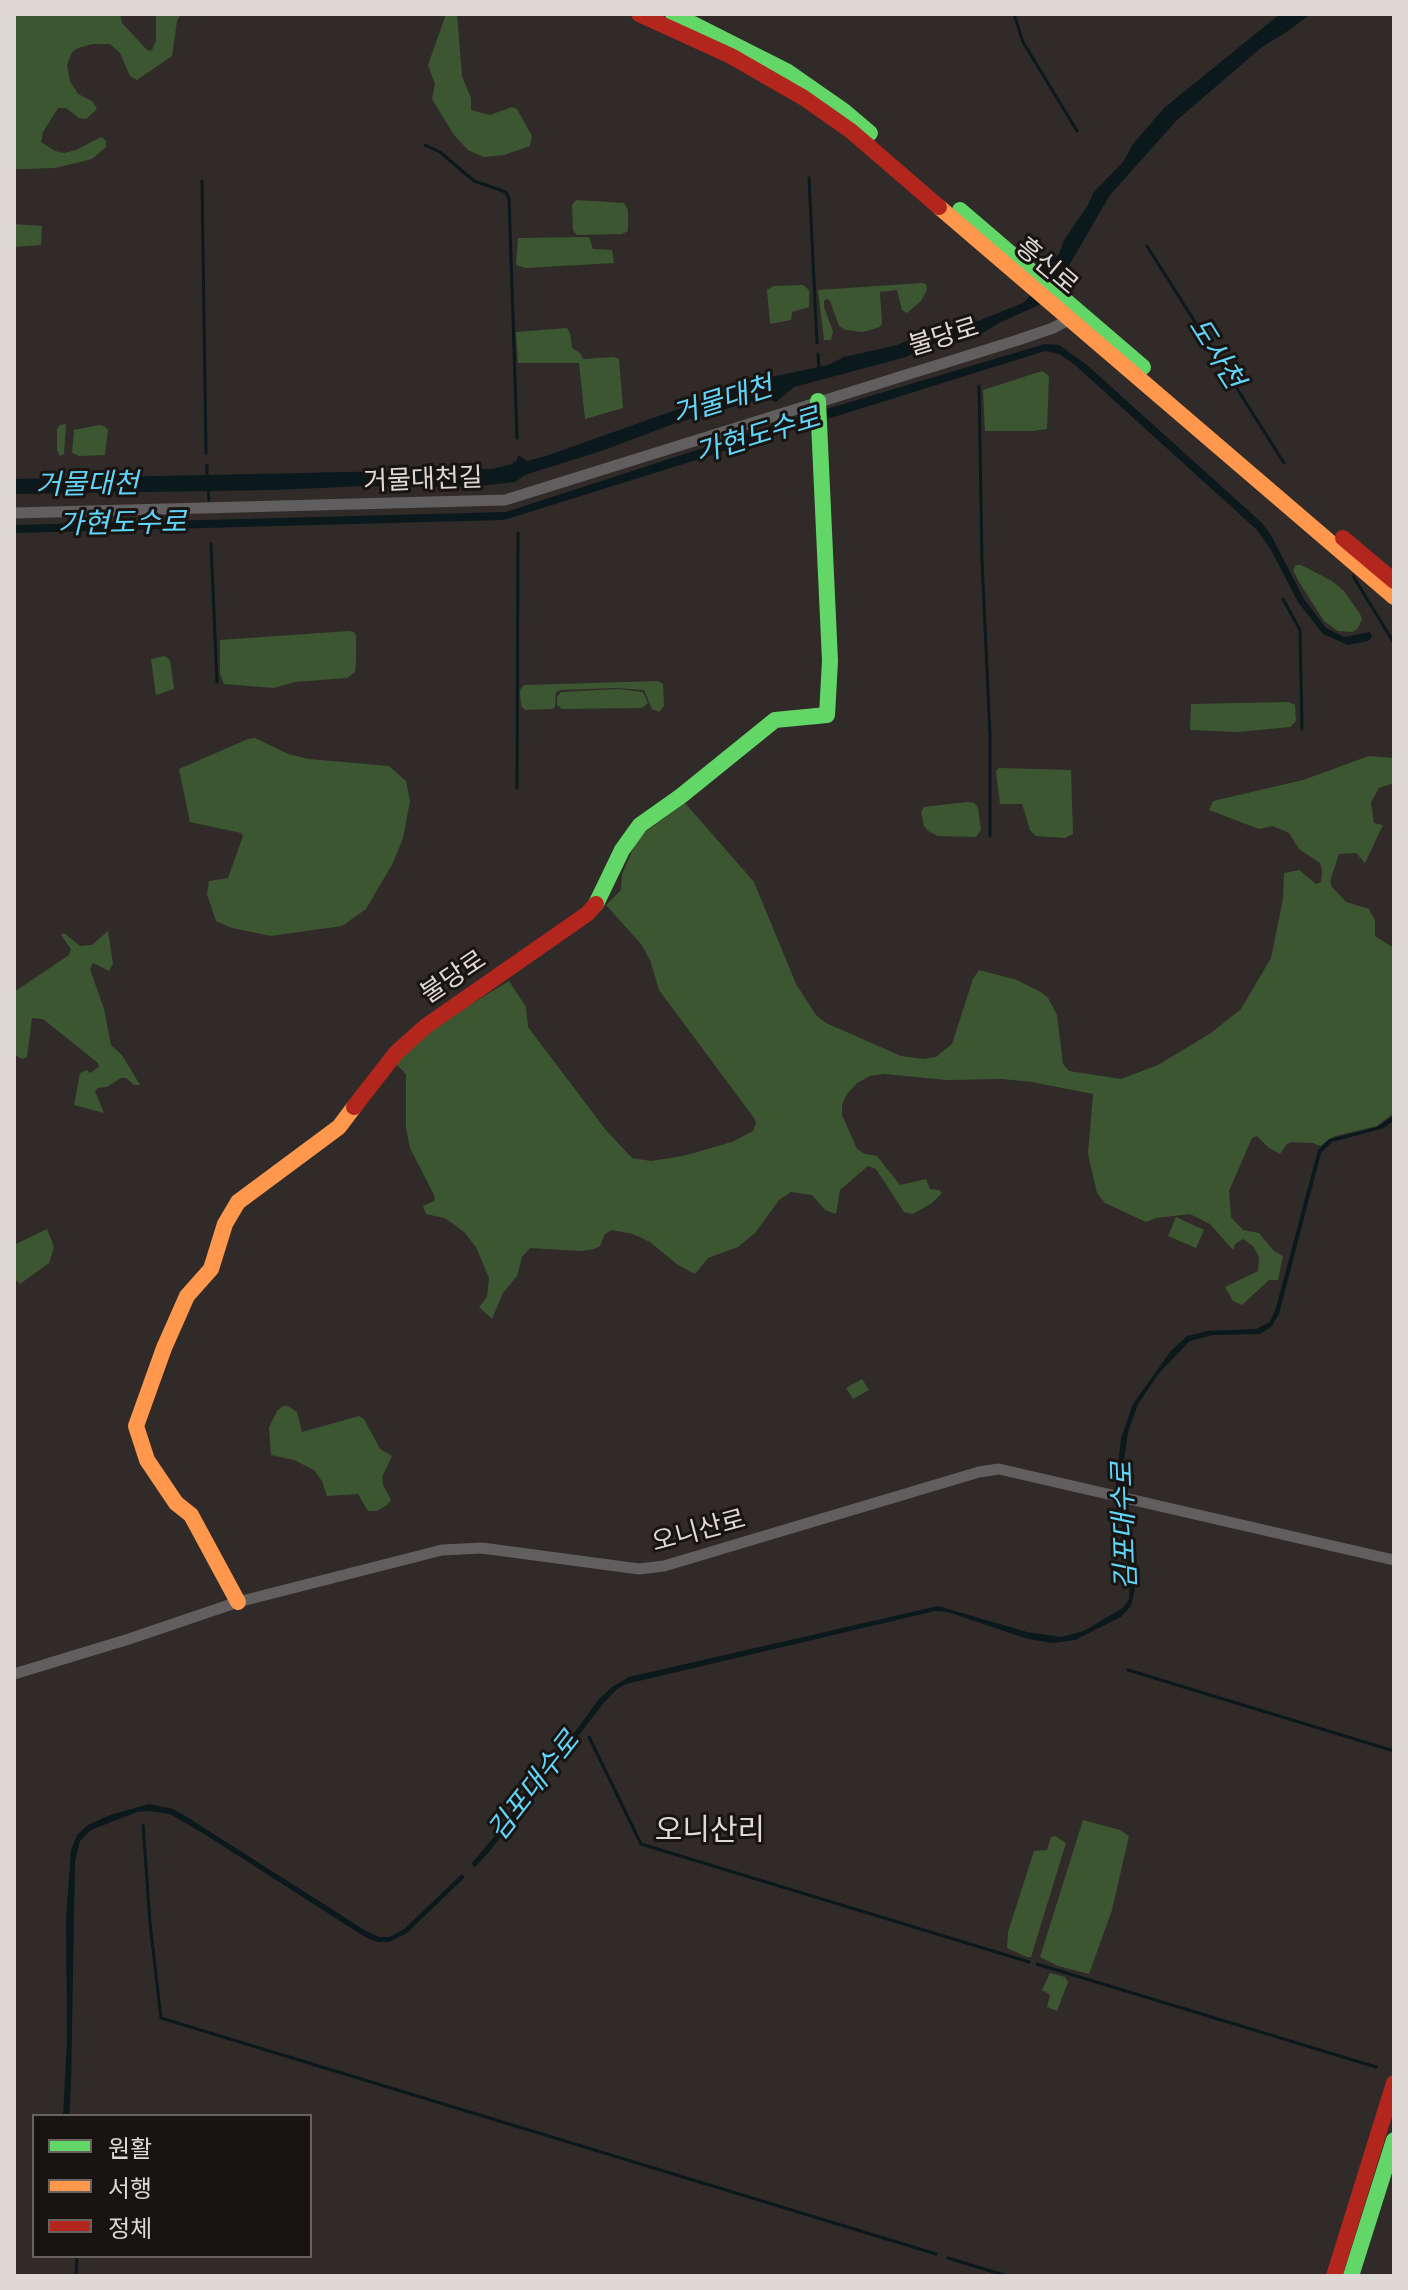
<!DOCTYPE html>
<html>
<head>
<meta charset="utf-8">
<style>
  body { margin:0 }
  #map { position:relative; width:1408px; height:2290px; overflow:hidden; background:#302b28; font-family:"DM Sans","Noto Sans KR",sans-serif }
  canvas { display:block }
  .frame { position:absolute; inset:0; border:16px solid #dfd9d5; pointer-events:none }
  .legend { position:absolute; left:32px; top:2114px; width:280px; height:144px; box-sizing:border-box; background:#181411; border:2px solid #68635f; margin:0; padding:10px 14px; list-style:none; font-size:24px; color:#dfd9d5 }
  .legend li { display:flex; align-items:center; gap:16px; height:40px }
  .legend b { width:40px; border:2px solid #68635f }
</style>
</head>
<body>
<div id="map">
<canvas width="1408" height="2290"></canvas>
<div class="frame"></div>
<ul class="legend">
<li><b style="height:10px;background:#63d668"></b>원활</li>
<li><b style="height:10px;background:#ff974d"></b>서행</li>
<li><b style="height:10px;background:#b3261e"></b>정체</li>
</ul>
</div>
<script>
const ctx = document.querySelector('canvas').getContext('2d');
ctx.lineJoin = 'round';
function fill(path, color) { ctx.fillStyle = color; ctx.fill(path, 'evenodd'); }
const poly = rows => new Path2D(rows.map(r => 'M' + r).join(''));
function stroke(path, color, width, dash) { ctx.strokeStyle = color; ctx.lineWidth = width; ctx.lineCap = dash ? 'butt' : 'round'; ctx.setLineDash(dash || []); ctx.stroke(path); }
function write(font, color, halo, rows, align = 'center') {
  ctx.font = font + ' "DM Sans","Noto Sans KR",sans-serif'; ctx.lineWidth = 6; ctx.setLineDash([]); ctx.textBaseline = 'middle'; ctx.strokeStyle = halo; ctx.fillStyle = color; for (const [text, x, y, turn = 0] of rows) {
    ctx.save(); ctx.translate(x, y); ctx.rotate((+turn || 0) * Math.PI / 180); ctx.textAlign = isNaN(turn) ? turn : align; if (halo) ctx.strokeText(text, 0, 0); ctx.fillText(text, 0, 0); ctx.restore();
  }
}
const green = poly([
  [14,14,120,14,122,23,148,51,152,50,156,41,156,14,181,14,177,21,172,56,137,80,130,76,120,53,110,44,93,44,78,48,72,52,67,65,70,81,78,94,92,101,97,109,86,119,79,118,66,108,58,108,43,132,41,142,55,151,64,153,76,150,101,137,106,141,106,147,92,159,55,168,25,169,14,169],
  [446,14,457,14,462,76,471,98,471,110,490,115,512,107,517,109,532,136,530,146,504,155,484,157,468,150,454,135,432,99,435,84,428,65],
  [576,200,624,203,628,210,628,231,622,234,577,235,573,230,572,205],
  [14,224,42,226,41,245,14,247],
  [589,237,593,249,612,250,614,263,525,268,516,265,518,238],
  [922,283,926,284,927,290,921,301,907,313,902,310,897,290,880,292,882,323,880,327,863,332,846,330,839,326,830,301,827,299,824,301,824,307,833,331,831,340,824,340,818,290],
  [803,285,809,290,809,307,792,312,791,320,770,324,767,290,773,286],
  [567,328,570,333,572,348,580,353,583,359,614,357,619,359,623,408,585,419,579,363,518,363,516,332],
  [1042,371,1049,376,1047,429,1033,431,985,431,983,390],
  [66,424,64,454,60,456,57,450,57,429,60,425],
  [99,425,104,426,108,430,105,455,79,456,72,453,74,430],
  [1296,565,1301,565,1332,581,1344,591,1360,614,1362,619,1358,628,1353,632,1338,631,1324,621,1299,582,1293,570],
  [349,631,354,632,356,636,356,662,355,672,347,678,295,682,274,688,224,684,220,674,220,640],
  [165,656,170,660,174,689,156,695,151,659],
  [658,681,663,684,664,706,659,712,652,709,644,690,615,688,560,690,556,692,555,707,552,709,525,710,521,706,520,691,524,685],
  [618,689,643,692,648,703,642,708,562,709,557,705,557,697,561,692],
  [1289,702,1295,705,1296,721,1290,727,1237,732,1190,730,1191,704],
  [255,738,288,754,309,759,389,766,406,781,410,801,403,838,393,863,366,909,342,926,271,936,232,928,216,921,207,894,209,881,228,878,243,836,241,833,190,822,179,769,248,739],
  [1369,756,1394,758,1394,783,1379,788,1371,802,1374,823,1383,825,1365,863,1356,853,1339,854,1330,881,1332,887,1346,902,1369,909,1375,920,1375,936,1394,948,1394,1113,1377,1126,1335,1136,1320,1146,1313,1143,1291,1142,1287,1144,1280,1154,1269,1148,1257,1136,1252,1138,1229,1191,1231,1217,1243,1230,1259,1233,1274,1251,1283,1256,1278,1280,1269,1280,1242,1305,1233,1301,1225,1287,1258,1271,1259,1257,1253,1246,1243,1239,1235,1244,1233,1250,1210,1224,1190,1214,1156,1218,1146,1222,1105,1203,1097,1193,1088,1154,1093,1094,1032,1082,1002,1079,947,1080,884,1074,870,1076,857,1083,847,1094,842,1104,842,1115,857,1149,865,1154,877,1156,900,1185,926,1179,930,1189,939,1190,942,1193,932,1203,913,1214,904,1212,876,1169,868,1166,840,1190,836,1214,825,1210,812,1195,791,1192,779,1200,755,1233,738,1247,708,1258,695,1274,678,1265,650,1242,633,1234,612,1230,605,1234,600,1246,594,1249,581,1251,530,1248,522,1257,517,1276,503,1293,492,1319,479,1307,487,1297,489,1278,476,1247,464,1232,452,1223,444,1218,426,1214,423,1206,434,1201,435,1197,410,1148,406,1128,406,1074,396,1064,407,1051,435,1026,509,981,526,1007,528,1027,605,1129,632,1158,651,1161,683,1156,732,1142,753,1131,756,1123,754,1118,659,990,650,960,641,944,606,905,621,890,622,874,636,842,645,832,685,803,754,882,796,984,816,1015,826,1023,901,1056,924,1059,936,1057,952,1044,973,979,979,970,1017,980,1041,992,1048,998,1057,1015,1063,1064,1069,1071,1121,1079,1158,1065,1211,1033,1241,1009,1271,958,1283,899,1284,873,1299,870,1316,884,1321,882,1322,870,1320,863,1299,849,1289,833,1273,826,1259,829,1209,810,1213,801,1303,780],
  [999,768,1071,770,1073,834,1065,838,1036,836,1030,830,1022,804,1000,804,996,771],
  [967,802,974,803,978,807,981,830,976,837,938,836,928,831,924,826,921,812,924,807],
  [108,931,113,964,109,971,93,963,90,969,104,1009,111,1045,122,1055,140,1085,134,1085,126,1078,121,1078,107,1087,98,1088,95,1091,104,1113,74,1105,80,1073,87,1070,90,1073,99,1067,98,1063,43,1019,32,1018,27,1057,22,1059,14,1054,14,992,69,955,71,949,61,935,64,933,80,946,92,945],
  [1176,1217,1204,1230,1196,1248,1168,1236],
  [47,1229,54,1247,49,1263,20,1284,14,1278,14,1245],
  [862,1379,869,1390,853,1399,846,1388],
  [283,1406,288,1406,297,1412,302,1432,359,1416,364,1419,380,1449,392,1456,382,1477,383,1485,391,1500,387,1505,377,1511,368,1511,358,1494,327,1496,322,1481,314,1470,294,1460,271,1455,269,1427,277,1411],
  [1083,1820,1120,1830,1129,1836,1112,1910,1089,1974,1058,1966,1040,1957],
  [1055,1836,1066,1843,1031,1957,1027,1957,1007,1948,1008,1932,1034,1851,1047,1850,1051,1837],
  [1050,1973,1065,1977,1068,1982,1057,2011,1047,2007,1050,1995,1042,1990]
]);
const water = poly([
  [1280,14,1311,14,1285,33,1262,47,1177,120,1110,195,1060,281,1041,304,999,323,976,337,941,340,906,357,794,387,776,402,764,398,676,423,604,450,525,475,515,482,469,487,365,486,274,490,14,494,14,479,492,469,512,464,517,460,518,455,527,461,546,456,766,378,828,365,844,357,897,345,932,330,978,321,1023,303,1030,296,1042,269,1059,254,1064,240,1088,205,1094,192,1123,162,1133,144,1164,108],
  [1045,344,1059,345,1087,365,1262,523,1271,535,1304,599,1326,628,1344,637,1370,632,1372,637,1368,641,1348,645,1323,634,1298,602,1270,548,1256,529,1075,365,1059,354,1045,351,504,520,14,533,14,525,506,512,783,422],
  [1394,1115,1394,1120,1384,1128,1332,1142,1321,1153,1279,1314,1271,1327,1260,1334,1213,1335,1190,1341,1159,1373,1138,1404,1128,1432,1122,1476,1135,1588,1131,1606,1121,1617,1075,1640,1053,1643,1028,1639,948,1612,935,1611,626,1684,617,1689,602,1705,489,1852,475,1867,471,1864,522,1804,599,1699,612,1687,629,1677,938,1606,1027,1632,1061,1637,1084,1631,1124,1607,1129,1599,1130,1583,1116,1485,1121,1438,1133,1404,1170,1352,1187,1336,1207,1331,1256,1329,1270,1322,1276,1308,1318,1150,1329,1139,1377,1127],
  [149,1804,173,1809,187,1817,366,1931,379,1937,389,1937,403,1930,462,1874,465,1877,407,1933,389,1942,377,1942,365,1937,209,1837,170,1814,149,1811,137,1812,91,1830,80,1841,75,1862,71,2087,69,2116,63,2116,67,2040,66,1919,71,1850,77,1835,88,1825,110,1815]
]);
const stream = poly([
  [1014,14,1023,42,1077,131],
  [425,145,440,152,474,181,506,192,509,199,517,438],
  [809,178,817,343],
  [202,181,206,453],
  [1147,246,1284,463],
  [818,354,819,370],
  [979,386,982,561,990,735,990,836],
  [207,465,207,478],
  [208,489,209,500],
  [211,544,217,682],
  [1353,576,1394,643],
  [1283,599,1300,630,1302,729],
  [517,788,518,533],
  [1128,1670,1394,1751],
  [589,1737,641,1844,1029,1962],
  [143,1825,150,1923,161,2018,936,2254],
  [1037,1964,1376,2067],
  [948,2258,1007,2276],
  [76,2276,77,2256]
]);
const street = poly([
  [14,513,505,500,1018,340,1053,328,1076,316],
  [14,1674,129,1639,238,1602,442,1550,482,1548,639,1569,664,1566,979,1472,999,1469,1394,1560]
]);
const fast = poly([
  [673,14,788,72,844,111,870,133],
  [960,210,1143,367],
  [596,904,622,850,640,825,681,796,775,720,827,715,830,661,818,401],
  [1351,2276,1394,2140]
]);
const slow = poly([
  [939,207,1394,597],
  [238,1602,191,1515,176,1503,147,1460,136,1426,164,1348,187,1296,211,1269,225,1224,238,1202,339,1127,354,1107]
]);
const jam = poly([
  [639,14,731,56,804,98,851,131,939,207],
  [1343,538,1394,581],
  [354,1107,396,1053,426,1026,587,914,596,904],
  [1334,2276,1394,2083]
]);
const streetNames = [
  ["흥신로",1046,267,40],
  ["불당로",944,338,-17],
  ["거물대천길",423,481,-2],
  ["불당로",454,978,-34],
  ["오니산로",699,1532,-15]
];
const waterNames = [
  ["도사천",1215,354,58],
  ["거물대천",723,402,-17],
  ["가현도수로",758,437,-17],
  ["거물대천",87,486,-1],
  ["가현도수로",122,525,-1],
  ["김포대수로",1126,1526,-92],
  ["김포대수로",535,1787,-52]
];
const quarterNames = [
  ["오니산리",710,1832]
];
fill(green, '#3d5632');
fill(water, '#0b181c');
stroke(stream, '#0b181c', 3);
stroke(street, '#605e5e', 11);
stroke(fast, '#63d668', 16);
stroke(slow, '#ff974d', 16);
stroke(jam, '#b3261e', 16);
write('26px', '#dfd9d5', '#181411', streetNames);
write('italic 28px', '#60d5f9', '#181411', waterNames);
write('30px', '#dfd9d5', '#181411', quarterNames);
</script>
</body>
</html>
